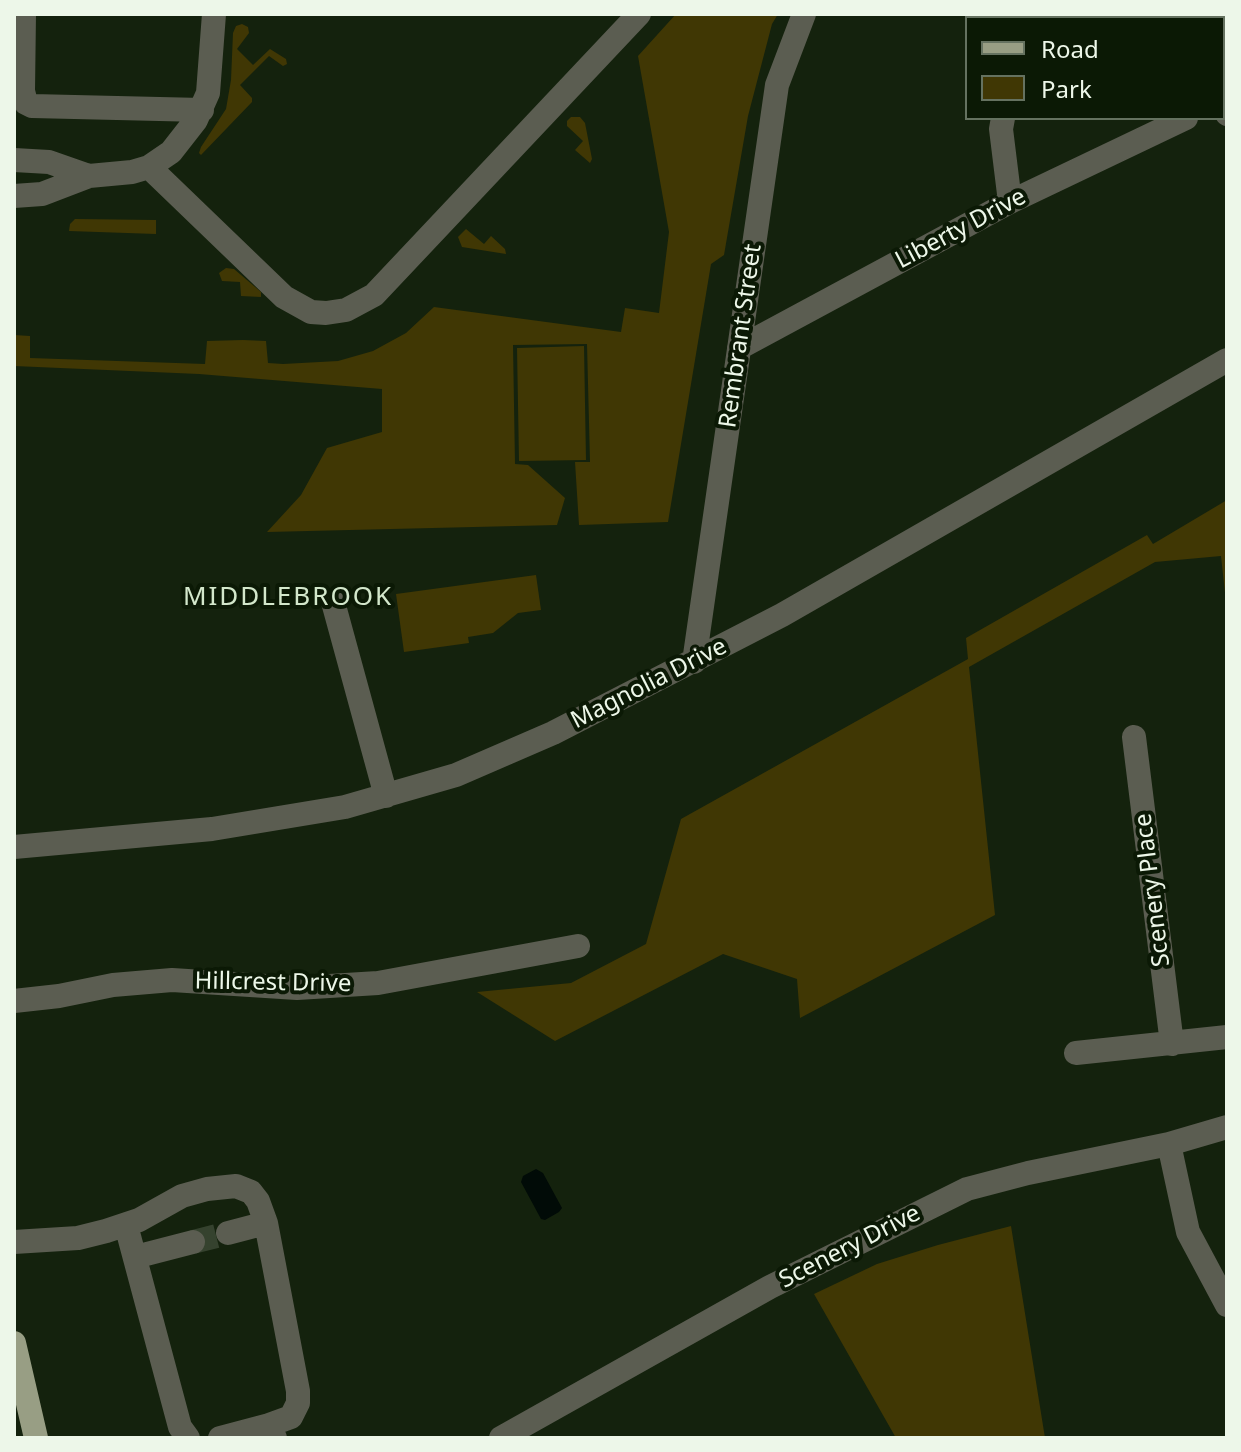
<!DOCTYPE html>
<html>
<head>
<meta charset="utf-8">
<style>
  body { margin:0 }
  #map { position:relative; width:1241px; height:1452px; overflow:hidden; background:#14220d; font-family:"Noto Sans",sans-serif }
  canvas { display:block }
  .frame { position:absolute; inset:0; border:16px solid #edf7e9; pointer-events:none }
  .legend { position:absolute; left:965px; top:16px; width:260px; height:104px; box-sizing:border-box; background:#0b1905; border:2px solid #657260; margin:0; padding:10px 14px; list-style:none; font-size:24px; color:#edf7e9 }
  .legend li { display:flex; align-items:center; gap:16px; height:40px }
  .legend b { width:40px; border:2px solid #657260 }
</style>
</head>
<body>
<div id="map">
<canvas width="1241" height="1452"></canvas>
<div class="frame"></div>
<ul class="legend">
<li><b style="height:10px;background:#989e84"></b>Road</li>
<li><b style="height:22px;background:#403704"></b>Park</li>
</ul>
</div>
<script>
const ctx = document.querySelector('canvas').getContext('2d');
ctx.lineJoin = 'round';
function fill(path, color) { ctx.fillStyle = color; ctx.fill(path, 'evenodd'); }
const poly = rows => new Path2D(rows.map(r => 'M' + r).join(''));
function stroke(path, color, width, dash) { ctx.strokeStyle = color; ctx.lineWidth = width; ctx.lineCap = dash ? 'butt' : 'round'; ctx.setLineDash(dash || []); ctx.stroke(path); }
function write(font, color, halo, rows, align = 'center') {
  ctx.font = font + ' "Noto Sans",sans-serif'; ctx.lineWidth = 8; ctx.setLineDash([]); ctx.textBaseline = 'middle'; ctx.strokeStyle = halo; ctx.fillStyle = color; for (const [text, x, y, turn = 0] of rows) {
    ctx.save(); ctx.translate(x, y); ctx.rotate((+turn || 0) * Math.PI / 180); ctx.textAlign = isNaN(turn) ? turn : align; if (halo) ctx.strokeText(text, 0, 0); ctx.fillText(text, 0, 0); ctx.restore();
  }
}
const green = poly([
  [676,14,778,14,772,24,748,116,724,255,711,264,668,522,579,525,575,462,590,462,587,344,513,345,515,464,528,465,565,498,557,525,267,532,301,495,327,448,382,432,382,389,199,374,14,366,14,335,30,336,30,358,205,364,207,341,243,340,266,341,268,363,283,364,338,361,373,351,406,333,434,307,621,332,625,308,659,313,669,232,638,56],
  [242,24,248,27,249,33,237,49,253,65,270,49,286,59,287,64,283,66,269,56,240,85,252,98,252,102,201,155,199,153,201,147,226,109,231,80,233,33,236,26],
  [571,117,580,117,585,123,592,159,590,163,575,150,583,141,567,126,567,121],
  [75,219,156,220,156,234,69,231,70,224],
  [466,229,484,244,491,236,505,249,506,254,462,247,458,237],
  [226,268,234,269,261,292,261,297,241,296,240,282,222,281,219,273],
  [584,346,586,460,519,461,517,348],
  [1227,500,1227,611,1221,556,1155,562,969,667,995,915,800,1018,797,979,723,954,555,1041,477,992,571,983,646,944,681,819,968,659,966,638,1147,535,1153,544],
  [536,575,541,610,518,613,493,633,468,637,469,643,404,652,396,594],
  [1011,1226,1045,1438,896,1438,814,1294,877,1264,938,1245]
]);
const water = poly([
  [536,1169,543,1173,562,1208,559,1212,545,1220,541,1219,521,1182,523,1176]
]);
const minorTunnel = poly([
  [193,1242,228,1233]
]);
const minor = poly([
  [24,14,23,91,26,103,32,106,202,110],
  [1035,18,1036,14],
  [1223,73,1227,68],
  [1223,106,1227,114],
  [1003,118,1001,129,1010,202],
  [14,160,49,162,89,176],
  [149,167,284,297,311,312,326,313,346,310,374,295,639,14],
  [14,196,42,194,89,176,132,172,149,167,171,152,196,120,208,93,214,14],
  [739,348,1010,202,1186,118],
  [333,602,386,796],
  [694,662,777,85,804,14],
  [1134,737,1172,1044],
  [14,847,212,829,345,807,456,775,553,733,782,615,1227,360],
  [14,1001,59,996,113,985,172,980,297,988,378,983,578,946],
  [1076,1053,1227,1037],
  [1169,1144,1188,1232,1227,1305],
  [126,1225,180,1427,188,1438],
  [228,1233,266,1223],
  [14,1242,78,1238,106,1231,139,1220,182,1196,207,1189,236,1186,251,1192,258,1201,266,1223,298,1391,298,1403,291,1417,269,1425,275,1438],
  [135,1257,193,1242],
  [220,1438,269,1425],
  [501,1438,770,1287,967,1189,1028,1173,1169,1144,1227,1127]
]);
const major = poly([
  [14,1343,36,1438]
]);
const streetNames = [
  ["Liberty Drive",961,229,-28],
  ["Rembrant Street",741,336,-82],
  ["Magnolia Drive",649,684,-27],
  ["Scenery Place",1153,890,-97],
  ["Hillcrest Drive",273,983,1],
  ["Scenery Drive",850,1247,-27]
];
const neighbourhoodNames = [
  ["MIDDLEBROOK",288,598]
];
fill(green, '#403704');
fill(water, '#010b07');
stroke(minorTunnel, '#35422e', 24, [24, 12]);
stroke(minor, '#5b5d51', 24);
stroke(major, '#989e84', 24);
write('24px', '#edf7e9', '#0b1905', streetNames);
ctx.letterSpacing = '2px';
write('26px', '#d3e7cb', '#0b1905', neighbourhoodNames);
ctx.letterSpacing = '0px';
</script>
</body>
</html>
